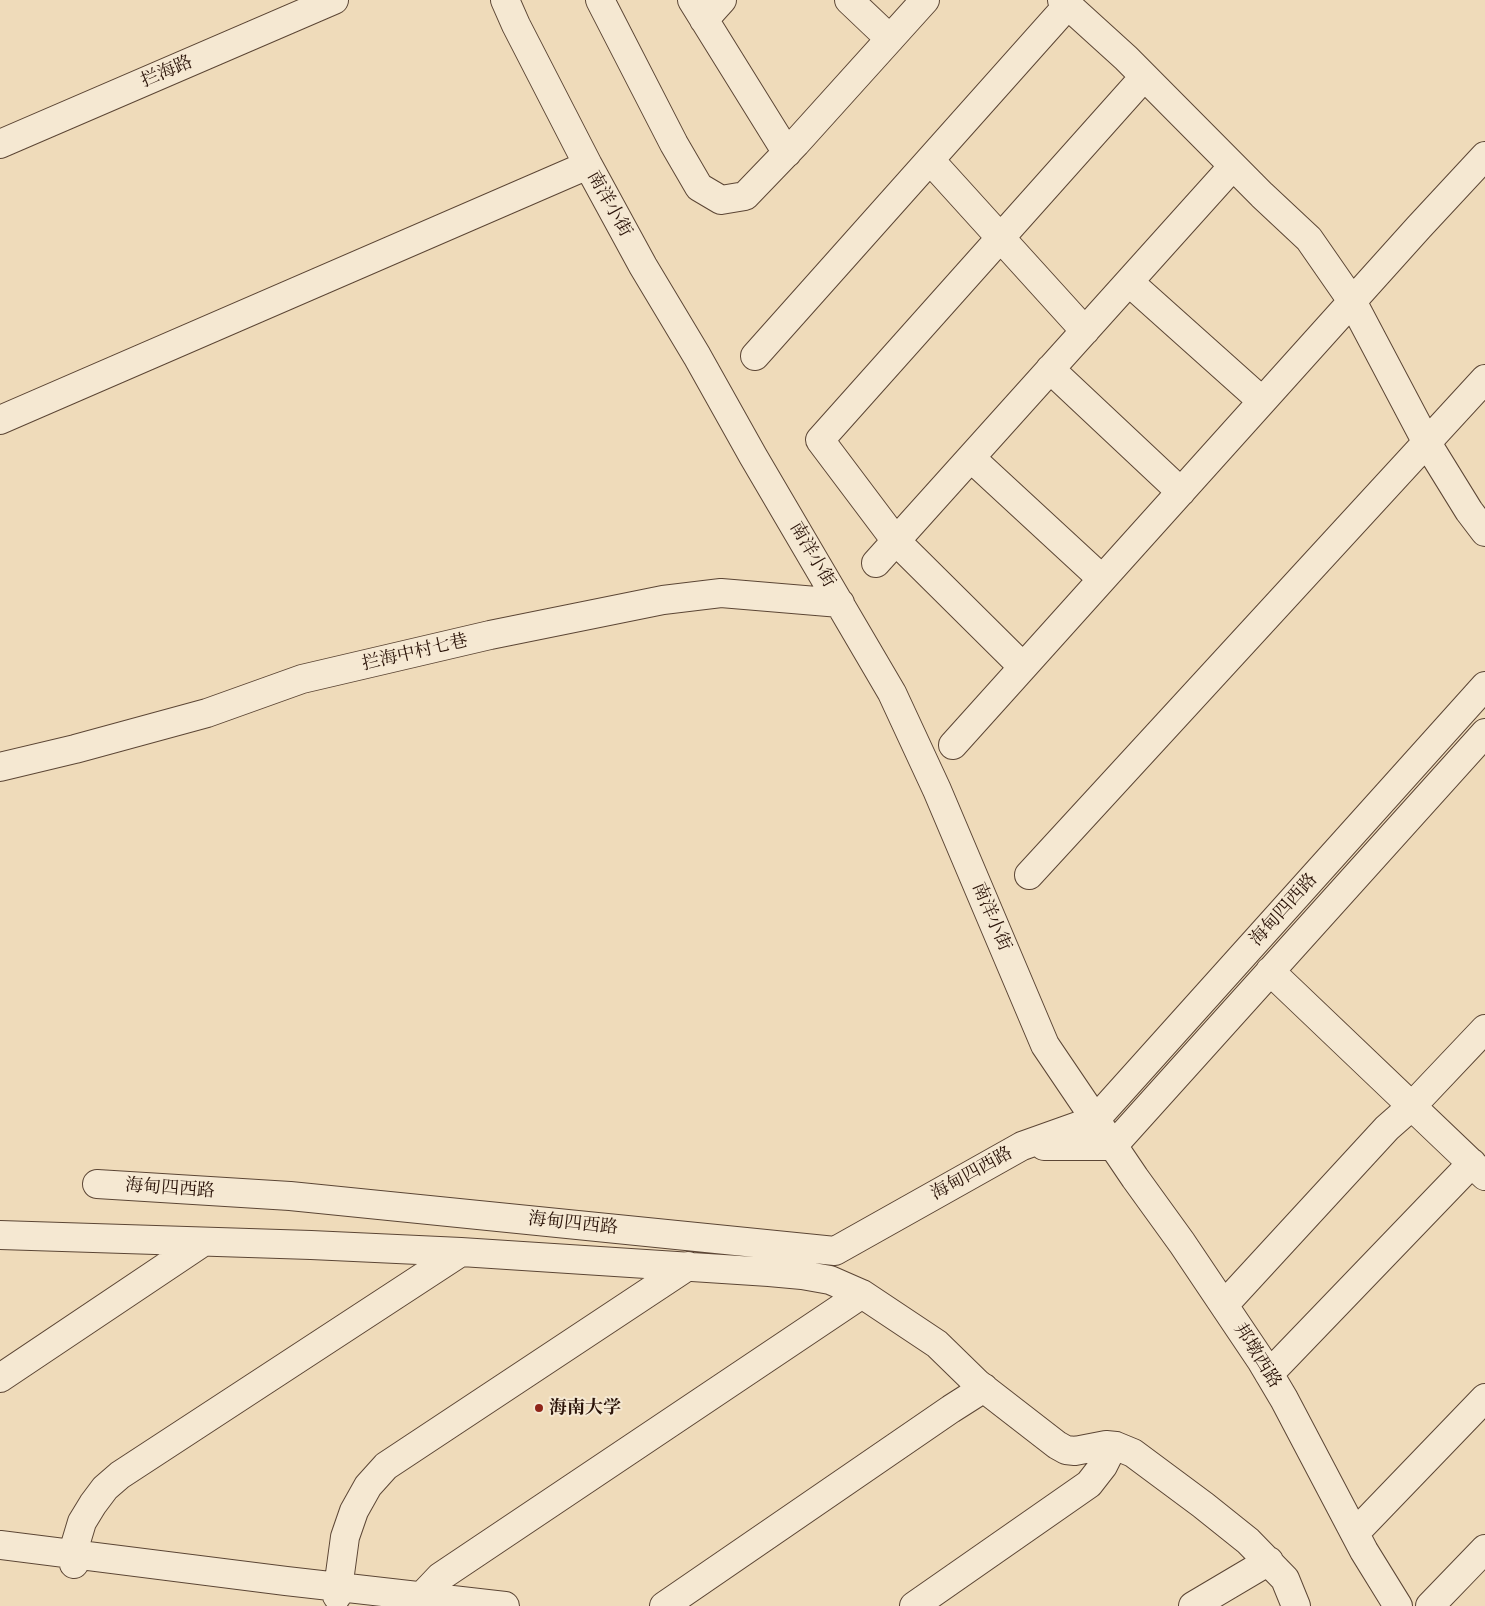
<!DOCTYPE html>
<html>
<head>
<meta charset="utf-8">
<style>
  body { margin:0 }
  canvas { display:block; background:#efdbba }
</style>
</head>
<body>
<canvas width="1485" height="1606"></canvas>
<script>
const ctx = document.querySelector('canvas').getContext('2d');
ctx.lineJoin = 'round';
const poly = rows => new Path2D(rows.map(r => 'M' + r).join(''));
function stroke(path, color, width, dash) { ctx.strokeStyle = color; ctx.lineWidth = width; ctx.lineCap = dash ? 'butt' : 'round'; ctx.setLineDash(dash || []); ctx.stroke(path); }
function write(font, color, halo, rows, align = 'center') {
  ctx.font = font + ' "Gentium Book Plus","Noto Serif SC",serif'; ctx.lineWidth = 4; ctx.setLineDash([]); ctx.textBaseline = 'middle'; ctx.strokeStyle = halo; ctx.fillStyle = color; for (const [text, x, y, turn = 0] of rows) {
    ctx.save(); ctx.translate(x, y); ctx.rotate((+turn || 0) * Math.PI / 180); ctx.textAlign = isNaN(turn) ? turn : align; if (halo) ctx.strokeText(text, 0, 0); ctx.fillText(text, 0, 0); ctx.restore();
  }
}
const minor = poly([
  [505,0,516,25,588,165,643,266,697,356,753,456,892,693,937,790,1045,1045,1135,1178,1182,1243,1262,1362,1284,1399,1364,1551,1398,1606],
  [600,0,674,144,699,187,721,200,745,196,796,143,925,0],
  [692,0,787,153],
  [849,0,890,39],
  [1062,0,1126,58,1262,195,1309,239,1352,301,1427,443,1469,511,1485,532],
  [704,20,722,0],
  [0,144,334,0],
  [930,160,1085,331],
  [1129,282,1262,401],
  [755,356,1068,5],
  [1050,369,1181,492],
  [0,420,588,165],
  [971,458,1102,579],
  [876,563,1233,166],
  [1023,667,896,541,820,440,1144,77],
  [953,745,1419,227,1485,156],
  [0,767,75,749,207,713,302,679,490,635,663,600,721,593,840,603],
  [1029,875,1485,379],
  [1270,971,1485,1176],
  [1044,1146,1113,1146,1485,733],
  [97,1184,290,1196,835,1251,1022,1146,1095,1120,1485,686],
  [0,1235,311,1245,461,1252,769,1272,802,1275,830,1280,862,1294,937,1344,977,1383,1057,1445,1066,1450,1075,1451,1106,1445,1116,1446,1133,1453,1203,1505,1248,1541,1285,1579,1296,1606],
  [1224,1305,1387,1128,1412,1106,1485,1029],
  [1269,1374,1472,1163],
  [0,1378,203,1242],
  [1355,1533,1485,1398],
  [0,1545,286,1581,505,1606],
  [74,1564,76,1542,82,1522,93,1504,105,1488,120,1475,461,1252],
  [337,1596,345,1537,354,1511,368,1486,386,1466,688,1266],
  [416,1606,422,1596,440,1577,862,1294],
  [664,1606,951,1409,984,1388],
  [914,1606,1089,1484,1103,1466,1113,1446],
  [1193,1606,1269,1561],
  [1430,1606,1485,1549]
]);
const markers = [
  [539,1408,5,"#8f2418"]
];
const streetNames = [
  ["拦海路",167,72,-23],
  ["南洋小街",609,204,61],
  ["南洋小街",812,555,60],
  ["拦海中村七巷",415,653,-13],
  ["海甸四西路",1284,910,-48],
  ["南洋小街",991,917,67],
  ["海甸四西路",972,1174,-29],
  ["海甸四西路",170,1189,4],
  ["海甸四西路",573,1224,6],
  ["邦墩西路",1257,1356,58]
];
const poiNames = [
  ["海南大学",549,1408]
];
stroke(minor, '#5c4635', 30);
stroke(minor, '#f5e8d2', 28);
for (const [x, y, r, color] of markers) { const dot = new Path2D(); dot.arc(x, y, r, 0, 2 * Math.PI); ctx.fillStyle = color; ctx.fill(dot); stroke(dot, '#f5e8d2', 2); }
write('18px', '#2b1409', '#f5e8d2', streetNames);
write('bold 18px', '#2b1409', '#f5e8d2', poiNames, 'left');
</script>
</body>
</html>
